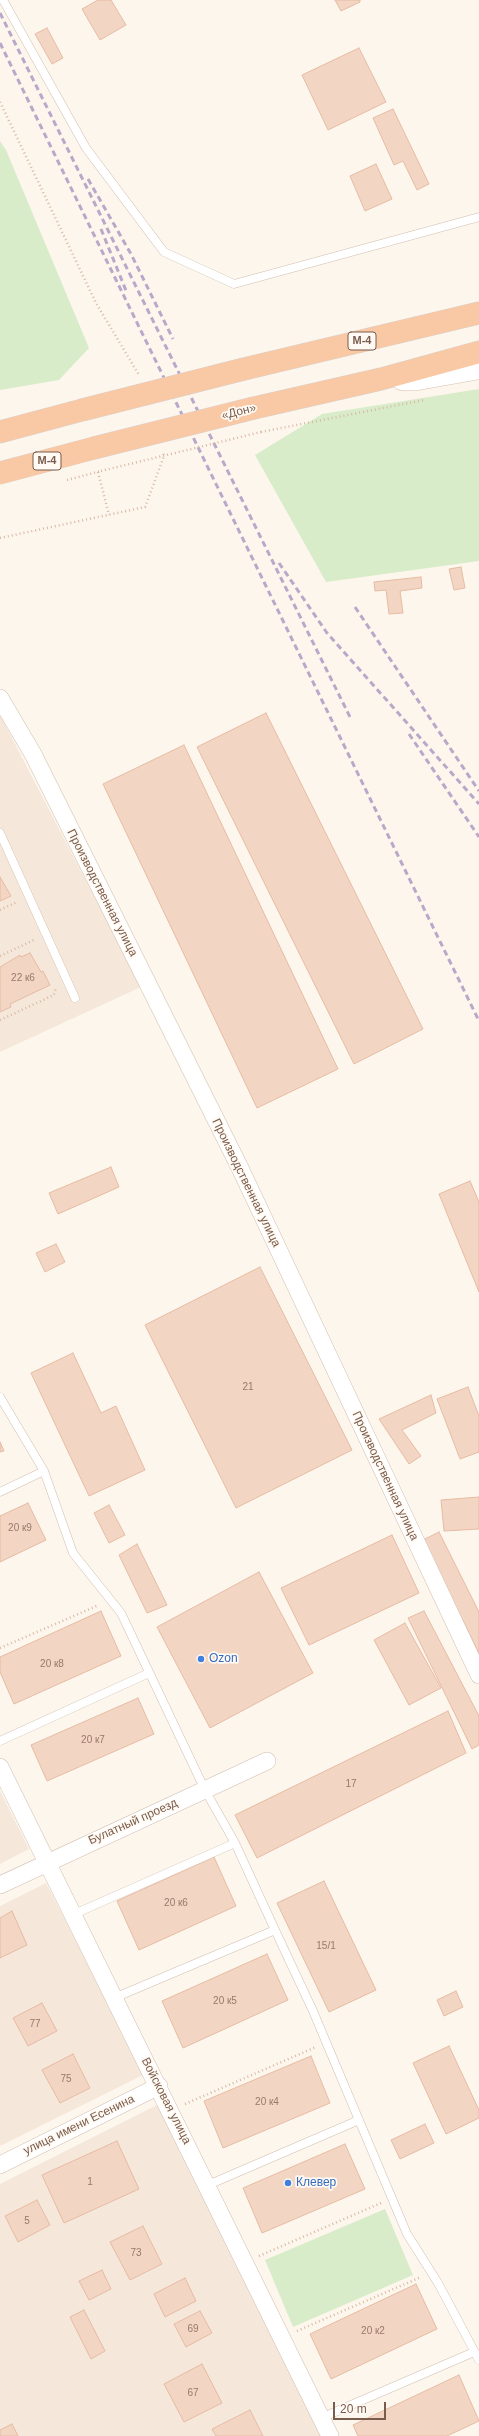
<!DOCTYPE html>
<html>
<head>
<meta charset="utf-8">
<style>
  body { margin:0 }
  #map { position:relative; width:479px; height:2436px; overflow:hidden; background:#fdf6ec; font-family:Helvetica,sans-serif }
  canvas { display:block }
  .scale { position:absolute; left:333px; top:2402px; width:53px; height:18px; box-sizing:border-box; border:2px solid #7a5c4d; border-top:0; padding-left:5px; font-size:12px; line-height:14px; white-space:nowrap; color:#7a5c4d; -webkit-text-stroke:3px #fffaf3; paint-order:stroke }
</style>
</head>
<body>
<div id="map">
<canvas width="479" height="2436"></canvas>
<div class="scale">20 m</div>
</div>
<script>
const ctx = document.querySelector('canvas').getContext('2d');
ctx.lineJoin = 'round';
function fill(path, color) { ctx.fillStyle = color; ctx.fill(path, 'evenodd'); }
const poly = rows => new Path2D(rows.map(r => 'M' + r).join(''));
function stroke(path, color, width, dash) { ctx.strokeStyle = color; ctx.lineWidth = width; ctx.lineCap = dash ? 'butt' : 'round'; ctx.setLineDash(dash || []); ctx.stroke(path); }
function write(font, color, halo, rows, align = 'center') {
  ctx.font = font + ' Helvetica,sans-serif'; ctx.lineWidth = 3.5; ctx.setLineDash([]); ctx.textBaseline = 'middle'; ctx.strokeStyle = halo; ctx.fillStyle = color; for (const [text, x, y, turn = 0] of rows) {
    ctx.save(); ctx.translate(x, y); ctx.rotate((+turn || 0) * Math.PI / 180); ctx.textAlign = isNaN(turn) ? turn : align; if (halo) ctx.strokeText(text, 0, 0); ctx.fillText(text, 0, 0); ctx.restore();
  }
}
const residential = poly([
  [0,715,141,987,0,1052],
  [0,1791,29,1849,0,1864],
  [46,1883,145,2074,0,2146,0,1906],
  [159,2104,321,2436,0,2436,0,2184]
]);
const green = poly([
  [0,141,6,150,89,348,59,380,0,390],
  [479,389,479,561,326,582,255,455,322,414],
  [385,2209,413,2275,293,2327,265,2260]
]);
const building = poly([
  [98,0,111,0,126,25,100,40,82,9,98,0],
  [335,0,360,0,360,2,341,11,335,0],
  [47,28,63,58,52,64,35,34,47,28],
  [359,48,386,102,328,130,302,75,359,48],
  [393,109,429,184,417,190,403,161,394,165,373,118,393,109],
  [376,164,392,199,365,211,350,176,376,164],
  [461,567,465,588,454,590,449,569,461,567],
  [421,577,422,588,400,591,403,613,389,614,386,590,375,591,374,582,421,577],
  [266,713,423,1029,354,1064,197,747,266,713],
  [184,745,338,1069,257,1108,103,784,184,745],
  [0,877,11,896,0,901,0,877],
  [30,953,41,972,43,971,50,985,10,1004,11,1007,0,1012,0,967,20,955,21,957,30,953],
  [111,1167,119,1187,58,1214,49,1193,111,1167],
  [470,1181,479,1202,479,1292,439,1194,470,1181],
  [56,1244,65,1262,45,1272,36,1253,56,1244],
  [260,1267,352,1450,236,1508,145,1325,260,1267],
  [73,1353,101,1413,116,1406,145,1470,89,1496,31,1373,73,1353],
  [468,1387,479,1416,479,1452,460,1459,437,1399,468,1387],
  [431,1395,436,1413,402,1430,421,1456,409,1464,379,1419,431,1395],
  [0,1442,4,1451,0,1452,0,1442],
  [479,1497,479,1529,444,1531,441,1500,479,1497],
  [28,1503,46,1540,0,1562,0,1516,28,1503],
  [109,1505,125,1535,109,1543,94,1513,109,1505],
  [439,1532,479,1612,479,1653,423,1540,439,1532],
  [392,1535,419,1593,309,1645,281,1588,392,1535],
  [137,1544,167,1605,147,1613,119,1555,137,1544],
  [259,1572,313,1673,210,1728,157,1627,259,1572],
  [101,1611,121,1656,14,1704,0,1672,0,1657,101,1611],
  [424,1611,479,1716,479,1745,472,1749,408,1618,424,1611],
  [405,1623,441,1688,409,1705,374,1640,405,1623],
  [138,1698,154,1734,47,1781,31,1745,138,1698],
  [448,1711,466,1753,257,1858,235,1815,448,1711],
  [214,1857,236,1906,139,1950,117,1901,214,1857],
  [324,1881,376,1990,329,2012,277,1903,324,1881],
  [12,1911,27,1945,0,1958,0,1918,12,1911],
  [267,1954,288,2000,183,2048,162,2001,267,1954],
  [456,1991,463,2007,444,2016,437,2000,456,1991],
  [42,2003,57,2031,28,2046,13,2018,42,2003],
  [449,2046,479,2110,479,2118,446,2134,413,2063,449,2046],
  [73,2054,90,2088,60,2103,42,2070,73,2054],
  [311,2056,330,2103,223,2148,204,2101,311,2056],
  [425,2124,434,2143,400,2159,391,2140,425,2124],
  [117,2141,139,2189,64,2223,42,2175,117,2141],
  [345,2144,365,2189,262,2233,243,2188,345,2144],
  [37,2200,50,2225,18,2242,5,2216,37,2200],
  [143,2226,162,2264,130,2280,110,2242,143,2226],
  [102,2270,111,2289,89,2300,79,2281,102,2270],
  [185,2278,196,2301,165,2317,154,2294,185,2278],
  [416,2284,437,2329,331,2379,310,2334,416,2284],
  [84,2310,105,2351,91,2359,70,2317,84,2310],
  [200,2311,212,2333,186,2347,174,2324,200,2311],
  [202,2364,222,2403,184,2422,164,2384,202,2364],
  [459,2375,479,2421,447,2436,358,2436,353,2425,459,2375],
  [250,2410,263,2436,216,2436,212,2429,250,2410],
  [12,2424,18,2436,0,2436,0,2430,12,2424]
]);
const path = poly([
  [0,102,96,303,139,375],
  [261,432,424,400],
  [98,472,109,515],
  [67,480,101,471],
  [0,538,145,507,164,456,163,451],
  [0,910,17,902],
  [0,956,36,939],
  [0,1020,54,995,56,988],
  [0,1648,99,1605],
  [185,2104,316,2047],
  [259,2256,381,2203],
  [297,2331,421,2277]
]);
const service = poly([
  [3,0,86,148,164,252,234,284,479,217],
  [0,833,75,998],
  [0,1397,44,1471,73,1553,121,1613,205,1790,235,1843,275,1930,114,1998],
  [0,1492,44,1471],
  [0,1741,149,1673],
  [72,1915,235,1843],
  [275,1930,313,2011,407,2234,438,2283,479,2360],
  [208,2185,359,2120],
  [321,2418,474,2352]
]);
const minor = poly([
  [0,698,33,754,240,1168,479,1675],
  [0,1767,330,2436],
  [0,1885,267,1761],
  [0,2165,159,2086]
]);
const secondary = poly([
  [402,379,418,379,479,368]
]);
const trunk = poly([
  [244,369,479,313],
  [254,408,381,379,479,352],
  [0,432,82,410],
  [0,473,94,448]
]);
const rail = poly([
  [0,13,351,719],
  [0,43,479,1021],
  [88,179,131,254,173,339],
  [101,229,127,293],
  [279,563,327,633,479,804],
  [355,607,479,791],
  [409,734,479,837]
]);
const pathBridge = poly([
  [101,471,261,432]
]);
const trunkBridge = poly([
  [82,410,244,369],
  [94,448,254,408]
]);
const markers = [
  [201,1659,4,"#3f7fe0"],
  [288,2183,4,"#3f7fe0"]
];
const numberNames = [
  ["22 к6",23,978],
  ["21",248,1387],
  ["20 к9",20,1528],
  ["20 к8",52,1664],
  ["20 к7",93,1740],
  ["17",351,1784],
  ["20 к6",176,1903],
  ["15/1",326,1946],
  ["20 к5",225,2001],
  ["77",35,2024],
  ["75",66,2079],
  ["20 к4",267,2102],
  ["1",90,2182],
  ["5",27,2221],
  ["73",136,2253],
  ["69",193,2329],
  ["20 к2",373,2331],
  ["67",193,2393]
];
const shields = [
  [362,341,28],
  [47,461,28]
];
const shieldNames = [
  ["М-4",362,341],
  ["М-4",47,461]
];
const streetNames = [
  ["«Дон»",239,412,-14],
  ["Производственная улица",102,893,63],
  ["Производственная улица",246,1183,64],
  ["Производственная улица",385,1476,65],
  ["Булатный проезд",133,1822,-24],
  ["Войсковая улица",166,2101,63],
  ["улица имени Есенина",79,2125,-26]
];
const shopNames = [
  ["Ozon",209,1659],
  ["Клевер",296,2183]
];
fill(residential, '#f5e8da');
fill(green, '#d8ecc9');
fill(building, '#f3d5c3');
stroke(building, '#e6bba3', 1);
stroke(service, '#d1beb0', 9);
stroke(minor, '#d1beb0', 18);
stroke(secondary, '#d6c0b0', 23);
stroke(trunk, '#dad1cd', 23);
stroke(path, '#d9b8a5', 2.5, [1, 3]);
stroke(service, '#fff', 8);
stroke(minor, '#fff', 17);
stroke(secondary, '#fff', 22);
stroke(trunk, '#f9c8a4', 22);
stroke(rail, '#b9a8c9', 3, [6, 4]);
stroke(trunkBridge, '#dad1cd', 23, []);
stroke(pathBridge, '#d9b8a5', 2.5, [1, 3]);
stroke(trunkBridge, '#f9c8a4', 22);
for (const [x, y, r, color] of markers) { const dot = new Path2D(); dot.arc(x, y, r, 0, 2 * Math.PI); ctx.fillStyle = color; ctx.fill(dot); stroke(dot, '#fffaf3', 1.5); }
write('10px', '#987a6a', null, numberNames);
for (const [x, y, w] of shields) { const box = new Path2D(); box.roundRect(x - w / 2, y - 9, w, 18, 3); ctx.fillStyle = '#fffaf3'; ctx.fill(box); stroke(box, '#7a5c4d', 1); }
write('bold 11px', '#7a5c4d', null, shieldNames);
write('12px', '#7a5c4d', '#fffaf3', streetNames);
write('12px', '#366cbe', '#fffaf3', shopNames, 'left');
</script>
</body>
</html>
